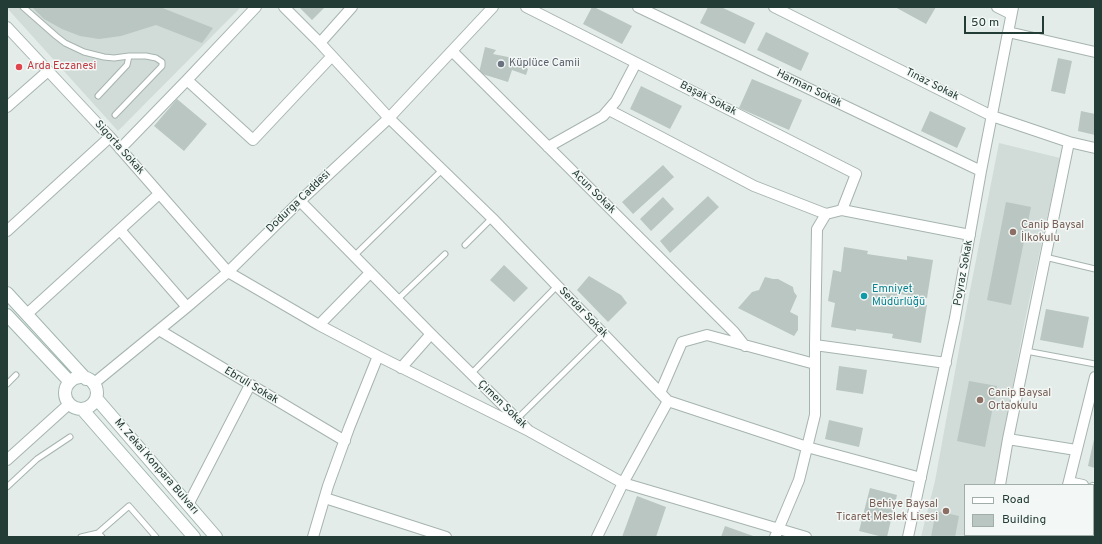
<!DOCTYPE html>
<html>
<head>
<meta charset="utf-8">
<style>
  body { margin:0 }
  #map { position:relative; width:1102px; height:544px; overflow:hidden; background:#e3ece8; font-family:Overpass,sans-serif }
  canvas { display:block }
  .frame { position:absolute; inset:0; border:8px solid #243c36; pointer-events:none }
  .legend { position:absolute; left:964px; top:484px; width:130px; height:52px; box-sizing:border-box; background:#f3f8f6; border:1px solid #a0ada9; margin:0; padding:5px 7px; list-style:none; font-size:12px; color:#243c36 }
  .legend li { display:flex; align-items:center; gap:8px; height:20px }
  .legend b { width:20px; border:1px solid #a0ada9 }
  .scale { position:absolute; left:964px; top:16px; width:80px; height:18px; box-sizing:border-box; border:2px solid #243c36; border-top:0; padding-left:5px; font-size:12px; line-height:14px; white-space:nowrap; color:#243c36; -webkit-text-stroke:3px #f3f8f6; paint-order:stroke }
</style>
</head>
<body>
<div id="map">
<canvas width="1102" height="544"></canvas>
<div class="frame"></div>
<ul class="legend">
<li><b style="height:5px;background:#fff"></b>Road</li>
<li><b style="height:11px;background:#b9c6c1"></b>Building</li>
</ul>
<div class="scale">50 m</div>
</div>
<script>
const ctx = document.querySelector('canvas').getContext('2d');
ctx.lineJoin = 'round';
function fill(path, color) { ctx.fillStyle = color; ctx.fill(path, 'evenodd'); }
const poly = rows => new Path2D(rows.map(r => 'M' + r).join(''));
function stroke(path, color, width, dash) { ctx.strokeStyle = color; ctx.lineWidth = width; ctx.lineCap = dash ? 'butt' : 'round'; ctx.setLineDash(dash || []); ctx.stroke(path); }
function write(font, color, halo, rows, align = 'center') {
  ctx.font = font + ' Overpass,sans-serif'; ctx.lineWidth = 3; ctx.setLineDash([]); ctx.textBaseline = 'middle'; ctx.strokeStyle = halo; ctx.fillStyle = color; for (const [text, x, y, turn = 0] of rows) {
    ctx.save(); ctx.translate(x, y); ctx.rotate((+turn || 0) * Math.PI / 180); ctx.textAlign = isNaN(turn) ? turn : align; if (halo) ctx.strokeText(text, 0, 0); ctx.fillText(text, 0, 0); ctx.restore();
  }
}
const built = poly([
  [7,7,241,7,118,131,7,8],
  [999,143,1060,158,1025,320,994,485,965,485,965,535,985,535,985,537,921,537,935,481,967,306]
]);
const building = poly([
  [32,7,160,7,213,28,202,43,156,25,121,36,99,39,80,36,62,29,44,19],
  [301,7,325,7,312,20,300,8],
  [592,7,594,7,632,26,622,44,583,24],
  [708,7,721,7,755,23,745,44,700,23],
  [895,7,936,7,926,24],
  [766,32,809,53,801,71,757,50],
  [485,47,496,50,493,54,513,58,528,69,526,75,512,70,508,82,479,73],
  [1058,58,1072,61,1065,94,1051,91],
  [752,79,802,100,789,130,739,108],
  [641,86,682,106,670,129,630,109],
  [177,99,207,124,184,151,154,126],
  [930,111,966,128,957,148,921,131],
  [1081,111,1095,114,1095,135,1078,131],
  [663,165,674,177,633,214,622,202],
  [708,196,719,207,670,253,660,241],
  [663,197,674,209,651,231,640,219],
  [1006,202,1031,207,1011,305,987,300],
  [844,247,868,251,867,254,907,260,907,256,933,260,927,298,899,294,898,301,927,305,921,343,892,338,893,334,856,329,856,331,831,327,835,303,828,301,833,270,841,272],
  [504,265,528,288,514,302,490,280],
  [589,276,621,295,627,303,608,322,577,290],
  [765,277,773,279,778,279,793,287,794,292,797,296,790,312,798,316,798,330,794,336,738,308,752,292,759,290],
  [1046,309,1089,317,1083,348,1040,340],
  [839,366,867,370,863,394,836,390],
  [969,381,997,386,985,447,957,441],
  [829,420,863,428,859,447,825,439],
  [1094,439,1095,439,1095,468,1088,466],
  [870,488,897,495,887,537,883,537,859,531],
  [637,496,666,507,656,537,622,537],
  [1093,503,1095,504,1095,537,1070,537,1071,535,1093,535],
  [936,511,959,516,955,537,931,537],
  [725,526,756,537,721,537]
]);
const lane = poly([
  [23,7,56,36,65,43,84,52,104,57,114,58,129,56,146,56,156,58,162,62,162,66,115,115],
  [98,96,127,65,129,56],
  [465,245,492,218],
  [354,256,442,170],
  [1045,257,1095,269],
  [397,300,445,254],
  [1026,351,1095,364],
  [471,374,557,286],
  [7,384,16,375],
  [517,419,603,334],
  [7,487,37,459,70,437],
  [98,533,129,506,156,537],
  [81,537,98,533,102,537]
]);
const street = poly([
  [284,7,320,43,389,118,492,218,668,401,623,483,597,537],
  [526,7,856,174,842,210],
  [638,7,981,171],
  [774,7,992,116,1069,142,1095,148],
  [997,7,1011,14],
  [7,27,110,137,228,272,319,325,378,356,529,431],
  [1008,32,1095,52],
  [320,43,352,7],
  [452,51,734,332,745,346],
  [187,80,253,140,332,56],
  [7,107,48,71],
  [609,110,657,135,754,186,826,214],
  [548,147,603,116,616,101,636,63],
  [120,149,187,80,256,7],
  [300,201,431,334,529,431,623,483,806,537],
  [120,230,187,307],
  [7,231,110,137],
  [27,314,159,194],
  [319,325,370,273],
  [159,330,345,441],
  [815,345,946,363],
  [401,368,431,334],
  [93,384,187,307,228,272,300,201,389,118,493,7],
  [660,393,682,342,707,335,815,364],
  [668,401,807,447,921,478],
  [1008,439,1069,142],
  [7,460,69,404],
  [1069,482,1083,485],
  [1000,485,1008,439,1076,450],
  [1068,485,1095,377],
  [1093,488,1095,488],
  [325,498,446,537],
  [188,505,250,385],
  [313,537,328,486,349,428,378,356],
  [775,537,799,480,815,415,815,345,817,229,826,214,842,210,970,235],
  [908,537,955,318,981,171,1013,7],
  [992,537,992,535],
  [1055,537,1055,535]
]);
const secondary = poly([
  [7,293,86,379],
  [7,315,70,382],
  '65 393a16 16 0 1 1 32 0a16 16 0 1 1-32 0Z',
  [96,398,216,537],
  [82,409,194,537]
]);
const markers = [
  [501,64,4,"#6b7280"],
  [19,67,4,"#e0444e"],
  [1013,232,4,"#8d6e63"],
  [864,296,4,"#0f9aa8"],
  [980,400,4,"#8d6e63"],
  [946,511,4,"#8d6e63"]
];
const worshipNames = [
  ["Küplüce Camii",509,64]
];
const healthNames = [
  ["Arda Eczanesi",27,67]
];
const streetNames = [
  ["Tınaz Sokak",932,85,27],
  ["Harman Sokak",809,89,26],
  ["Başak Sokak",708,99,27],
  ["Sigorta Sokak",119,148,48],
  ["Acun Sokak",593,192,45],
  ["Dodurga Caddesi",299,202,-44],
  ["Poyraz Sokak",964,273,-80],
  ["Serdar Sokak",583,313,46],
  ["Ebruli Sokak",251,386,31],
  ["Çimen Sokak",502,405,44],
  ["M. Zekai Konpara Bulvarı",156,467,49]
];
const educationNames = [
  ["Canip Baysal",1021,226],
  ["İlkokulu",1021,239],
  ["Canip Baysal",988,394],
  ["Ortaokulu",988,407],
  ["Behiye Baysal",938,505,"right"],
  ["Ticaret Meslek Lisesi",938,518,"right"]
];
const cultureNames = [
  ["Emniyet",872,290],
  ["Müdürlüğü",872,303]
];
fill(built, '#d1dbd7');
fill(building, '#b9c6c1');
stroke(lane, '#a6b4af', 7);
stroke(street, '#a6b4af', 12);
stroke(secondary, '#a2b6b0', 14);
stroke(lane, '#fff', 5);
stroke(street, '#fff', 10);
stroke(secondary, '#fff', 12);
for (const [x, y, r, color] of markers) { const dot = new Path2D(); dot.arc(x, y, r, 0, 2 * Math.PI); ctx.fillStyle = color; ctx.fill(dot); stroke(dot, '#f3f8f6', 1.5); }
write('11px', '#5b616d', '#f3f8f6', worshipNames, 'left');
write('11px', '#be3a42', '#f3f8f6', healthNames, 'left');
write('11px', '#243c36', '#f3f8f6', streetNames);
write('11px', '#785e54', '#f3f8f6', educationNames, 'left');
write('11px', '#0d838f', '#f3f8f6', cultureNames, 'left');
</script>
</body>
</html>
